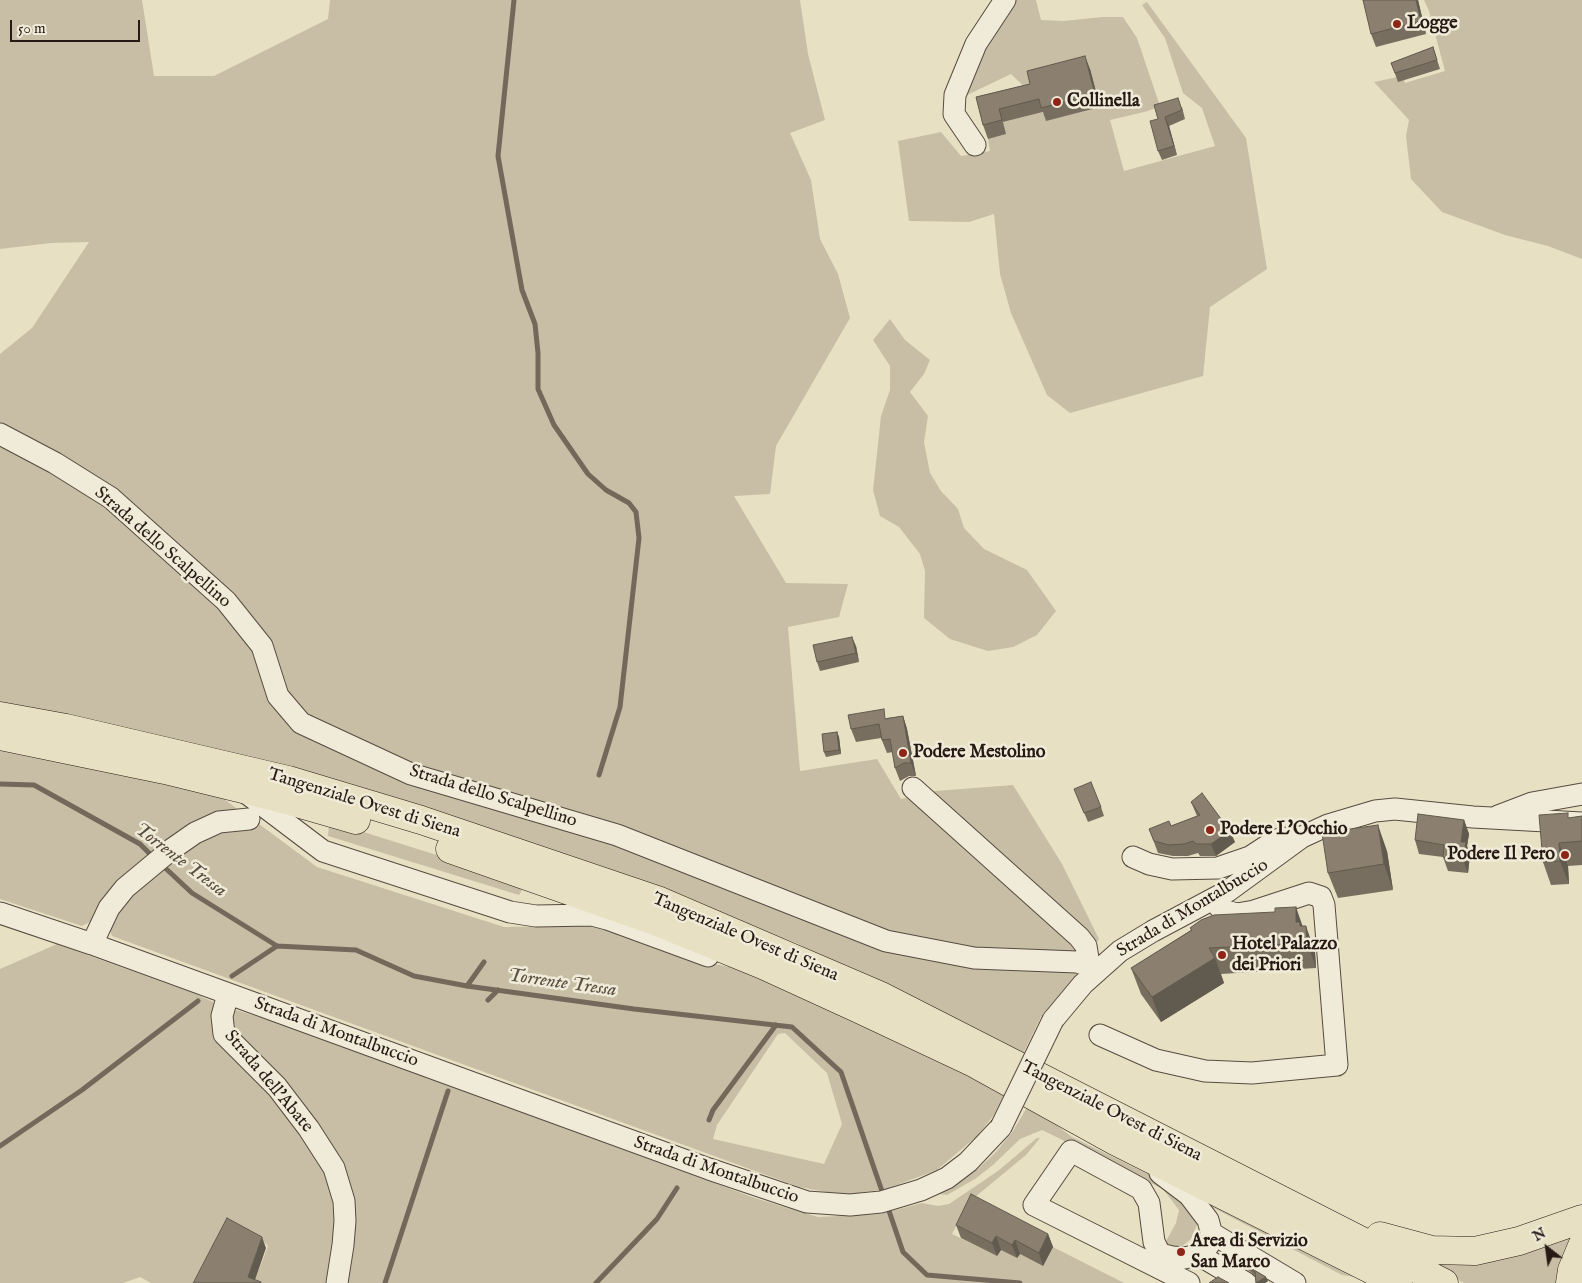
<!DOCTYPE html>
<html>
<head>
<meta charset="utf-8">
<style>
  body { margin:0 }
  #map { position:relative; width:1582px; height:1283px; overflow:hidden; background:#e8e0c3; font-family:"IM FELL English",serif }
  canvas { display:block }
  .north { position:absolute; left:1522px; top:1223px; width:50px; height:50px; -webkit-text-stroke:4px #f0ebd8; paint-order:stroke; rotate:330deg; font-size:14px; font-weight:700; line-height:20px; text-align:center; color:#271914 }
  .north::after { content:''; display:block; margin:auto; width:18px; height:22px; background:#271914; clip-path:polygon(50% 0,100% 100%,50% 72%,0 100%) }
  .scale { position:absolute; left:10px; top:20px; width:130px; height:22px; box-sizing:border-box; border:2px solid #271914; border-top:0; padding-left:6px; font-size:15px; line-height:18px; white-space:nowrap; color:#271914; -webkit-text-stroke:4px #f0ebd8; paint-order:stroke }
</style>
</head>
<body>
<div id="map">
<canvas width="1582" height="1283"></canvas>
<div class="north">N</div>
<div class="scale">50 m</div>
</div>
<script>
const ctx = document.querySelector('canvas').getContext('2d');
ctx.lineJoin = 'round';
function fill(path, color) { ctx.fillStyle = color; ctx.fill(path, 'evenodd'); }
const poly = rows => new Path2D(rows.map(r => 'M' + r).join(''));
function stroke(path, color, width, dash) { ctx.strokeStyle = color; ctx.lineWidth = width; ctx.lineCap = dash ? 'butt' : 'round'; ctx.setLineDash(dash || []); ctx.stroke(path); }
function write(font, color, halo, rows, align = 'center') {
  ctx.font = font + ' "IM FELL English",serif'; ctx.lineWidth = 5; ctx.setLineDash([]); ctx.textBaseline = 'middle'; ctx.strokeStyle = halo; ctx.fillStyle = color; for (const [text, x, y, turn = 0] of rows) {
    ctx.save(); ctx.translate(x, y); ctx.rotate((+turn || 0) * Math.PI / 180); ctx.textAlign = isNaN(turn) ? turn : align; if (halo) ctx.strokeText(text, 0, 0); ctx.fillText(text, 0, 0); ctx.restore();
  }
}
const green = poly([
  [0,0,142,0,154,76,214,76,328,19,330,0,800,0,808,54,825,120,790,133,811,180,820,239,838,274,850,318,776,446,770,494,734,496,786,583,848,584,839,617,788,627,800,771,877,759,901,799,936,791,1013,785,1062,864,1099,939,1076,975,1041,1017,1023,1054,796,943,601,866,348,783,214,750,0,705,0,354,32,328,89,242,51,243,0,249],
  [1014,0,1036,0,1041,20,1064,21,1102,17,1123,17,1137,38,1160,106,1148,111,1110,120,1124,171,1215,146,1202,108,1183,93,1165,38,1142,5,1147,2,1246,138,1267,269,1210,307,1203,376,1070,413,1047,395,1011,313,1000,274,994,214,969,222,909,221,898,141,941,132,961,156,990,151,988,139,1003,122,1044,112,1100,107,1035,97,1011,74,963,97,979,54],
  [1424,0,1582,0,1582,259,1548,246,1505,235,1442,212,1411,179,1406,136,1409,120,1374,82,1403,76,1405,83,1445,71,1429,11],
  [890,319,905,340,930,360,924,374,910,392,928,416,924,442,930,473,941,491,958,509,964,528,984,549,1027,570,1056,611,1037,635,1013,647,988,651,950,639,924,618,925,571,920,554,899,527,880,516,873,490,881,416,890,390,890,366,873,340],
  [0,746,220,796,244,814,219,817,92,921,82,926,0,899],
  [255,821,317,867,504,927,606,925,699,961,756,972,1005,1093,993,1116,977,1136,937,1170,886,1189,851,1194,826,1192,799,1187,112,936,108,926,113,911,197,836],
  [785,1033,827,1073,842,1124,824,1164,713,1139,717,1125,778,1034],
  [335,823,522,882,521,892,519,895,328,836,329,826],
  [57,944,196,994,215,1003,240,1059,318,1152,338,1208,332,1283,254,1283,268,1246,263,1241,211,1248,192,1283,151,1283,140,1277,123,1283,0,1283,0,969],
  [236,1010,288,1026,755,1198,818,1217,880,1214,922,1203,938,1206,949,1204,998,1171,1037,1138,1040,1138,1026,1155,969,1202,952,1234,997,1256,1001,1250,1017,1258,1020,1254,1043,1266,1053,1247,1124,1283,342,1283,351,1186,341,1164,231,1036,230,1014],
  [1029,1104,1072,1137,1168,1184,1196,1217,1197,1225,1191,1239,1181,1247,1171,1250,1165,1243,1176,1223,1179,1210,1163,1189,1042,1130,1020,1139,993,1165,975,1179,947,1195,939,1194,979,1168,996,1152,1013,1131],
  [1198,1195,1362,1278,1342,1275,1212,1207],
  [1574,1230,1563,1283,1464,1283,1426,1263]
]);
const stream = poly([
  [514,0,498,156,522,290,535,324,538,353,538,389,554,425,588,474,606,490,629,503,636,512,639,538,620,707,599,775],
  [0,784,34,785,140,844,154,858],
  [162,865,192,893,277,946,356,950,414,976,467,986,634,1009,792,1027,841,1072,884,1197],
  [232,976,277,946],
  [467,986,484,962],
  [488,1000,498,990],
  [709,1120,713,1110,776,1025],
  [0,1146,82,1090,198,1001],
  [887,1205,903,1252,927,1275,1020,1283],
  [385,1283,448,1091],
  [596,1283,657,1219,677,1188]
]);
const minor = poly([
  [975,145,954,114,955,95,976,44,1005,0],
  [0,434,55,463,111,498,226,601,262,646,278,696,301,723,411,774,617,835,886,941,974,958,1077,962,1099,968],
  [913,788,1079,937,1086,946,1089,964],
  [245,792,323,851,510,912,536,916,592,915,607,919,708,956],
  [1498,816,1532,803,1582,794],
  [1133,857,1149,864,1172,869,1218,868,1250,857,1276,840,1283,838],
  [0,913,92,944,709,1169,807,1202,850,1205,881,1202,921,1190,947,1178,968,1162,1001,1127],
  [92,944,109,908,125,888,172,849,195,833,219,822,249,819],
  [228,994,222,1016,224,1034,277,1087,309,1129,334,1168,344,1201,345,1221,343,1245,337,1283],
  [1053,1020,1083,984,1120,951,1153,931,1228,891,1302,837,1328,825,1375,811,1395,809,1473,817,1582,823],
  [1100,1035,1156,1060,1205,1071,1252,1073,1337,1065,1324,905,1321,897,1309,893,1254,911,1237,914,1222,910,1213,900],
  [1160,1173,1189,1195,1208,1220,1213,1239,1203,1253,1185,1258,1172,1257,1160,1254,1154,1242,1149,1203,1141,1189,1071,1151,1034,1205,1189,1283],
  [1213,1234,1295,1283],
  [1199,1255,1246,1283]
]);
const highway = poly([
  [0,716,66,728,288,780,421,820,660,901,879,995,1444,1283],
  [0,736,165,770,283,799,356,820],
  [450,849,655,921,763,965,857,1008,972,1062,1115,1141,1398,1283],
  [1380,1236,1432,1250,1475,1251,1519,1241,1582,1219],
  [1570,1283,1572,1270,1582,1246]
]);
const minorBridge = poly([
  [1001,1127,1053,1020]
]);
const wall = poly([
  [1418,0,1426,34,1376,47,1371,34],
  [1433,47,1440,69,1398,82,1391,63],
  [1090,69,1100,107,1046,121,1043,112,1003,122,1006,134,988,139,983,125,976,97],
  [1182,107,1185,119,1169,126,1177,155,1162,160,1158,151,1158,119],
  [856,646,859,662,820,671,817,662],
  [903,716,907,729,916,776,909,776,900,781,895,768,893,752,887,753,881,738,856,742,851,729,887,718],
  [837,732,839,737,841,754,826,757,824,752],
  [1074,789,1101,807,1104,816,1088,822],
  [1191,802,1235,842,1216,856,1200,856,1198,853,1188,856,1173,856,1158,853,1149,829,1171,826,1197,816],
  [1582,816,1582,865,1568,866,1569,884,1551,885,1543,862],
  [1464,820,1469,834,1467,846,1470,855,1468,873,1448,871,1443,857,1419,854,1415,840],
  [1387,851,1393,890,1338,898,1328,873],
  [1303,926,1315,952,1316,968,1221,974,1224,983,1161,1022,1141,994,1131,968,1191,930,1190,928],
  [956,1225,1048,1234,1053,1247,1043,1266,1020,1254,1017,1258,1001,1250,997,1256,961,1238],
  [1242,1263,1268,1281,1265,1283,1256,1283,1255,1275,1244,1267]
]);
const shadedWall = poly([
  [1416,0,1418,0,1426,34,1421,21],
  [1085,56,1090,69,1100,107,1095,94],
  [1165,117,1169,126,1177,155,1174,146],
  [852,637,856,646,859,662,856,653],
  [903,716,907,729,916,776,911,763],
  [837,732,839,737,841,754,839,750],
  [1464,820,1469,834,1467,846,1470,855,1468,873,1463,860,1461,842],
  [1378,825,1387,851,1393,890,1384,864],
  [1230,831,1235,842,1216,856,1211,844],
  [1559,843,1568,866,1569,884,1560,861],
  [1296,907,1305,933,1306,926,1315,952,1316,968,1307,943,1296,922],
  [1215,958,1224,983,1161,1022,1152,997],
  [1048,1234,1053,1247,1043,1266,1039,1253],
  [996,1236,1001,1250,997,1256,992,1243],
  [262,1237,266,1248,254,1283,248,1277],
  [1015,1240,1020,1254,1017,1258,1012,1245],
  [1266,1277,1268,1281,1265,1283,1256,1283]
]);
const building = poly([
  [1363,0,1416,0,1421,21,1371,34,1363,0],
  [1433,47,1437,60,1395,73,1391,63,1433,47],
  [1085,56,1095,94,1041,108,1039,99,999,109,1002,120,983,125,976,97,1030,84,1027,71,1085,56],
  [1178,98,1182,110,1165,117,1174,146,1158,151,1150,121,1158,119,1154,105,1178,98],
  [852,637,856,653,817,662,813,645,852,637],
  [884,709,885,719,903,716,911,763,904,763,895,768,890,739,882,740,879,724,851,729,848,715,884,709],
  [837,732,839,750,824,752,822,734,837,732],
  [1091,782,1101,807,1084,813,1074,789,1091,782],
  [1202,793,1230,831,1211,844,1196,844,1193,841,1184,844,1169,845,1154,841,1149,829,1169,821,1171,826,1200,815,1191,802,1202,793],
  [1568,813,1568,818,1582,816,1582,841,1559,843,1560,861,1543,862,1539,815,1568,813],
  [1418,814,1464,820,1461,842,1466,842,1463,860,1443,857,1444,845,1415,840,1418,814],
  [1378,825,1384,864,1328,873,1322,833,1378,825],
  [1296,907,1296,922,1300,922,1300,926,1306,926,1307,943,1209,948,1215,958,1152,997,1131,968,1192,930,1190,928,1201,920,1214,915,1275,912,1275,908,1296,907],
  [971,1194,1048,1234,1039,1253,1015,1240,1012,1245,996,1236,992,1243,956,1225,971,1194],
  [227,1218,262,1237,248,1277,261,1282,261,1283,193,1283,227,1218],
  [1242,1263,1266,1277,1256,1283,1255,1272,1242,1263],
  [1218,1277,1229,1283,1209,1283,1218,1277]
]);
const markers = [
  [1397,24,5,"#8f2418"],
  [1057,102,5,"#8f2418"],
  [903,753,5,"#8f2418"],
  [1210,830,5,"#8f2418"],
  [1565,855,5,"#8f2418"],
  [1222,955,5,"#8f2418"],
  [1181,1252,5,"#8f2418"]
];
const poiNames = [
  ["Logge",1407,24],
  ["Collinella",1067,102],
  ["Podere Mestolino",913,753],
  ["Podere L'Occhio",1220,830],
  ["Podere Il Pero",1555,855,"right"],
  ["Hotel Palazzo",1232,945],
  ["dei Priori",1232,966],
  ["Area di Servizio",1191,1242],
  ["San Marco",1191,1263]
];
const streetNames = [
  ["Strada dello Scalpellino",162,548,41],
  ["Strada dello Scalpellino",493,797,17],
  ["Tangenziale Ovest di Siena",364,804,17],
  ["Strada di Montalbuccio",1193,909,-31],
  ["Tangenziale Ovest di Siena",745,938,23],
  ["Strada di Montalbuccio",336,1033,20],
  ["Strada dell'Abate",268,1082,50],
  ["Tangenziale Ovest di Siena",1111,1112,27],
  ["Strada di Montalbuccio",716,1171,19]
];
const waterNames = [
  ["Torrente Tressa",180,861,37],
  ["Torrente Tressa",562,984,8]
];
fill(green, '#c7bea5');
stroke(stream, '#73685a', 5);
stroke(minor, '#574b40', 23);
stroke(highway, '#271914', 29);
stroke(minor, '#f0ebd8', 21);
stroke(highway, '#e8e0c3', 28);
stroke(minorBridge, '#574b40', 23, []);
stroke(minorBridge, '#f0ebd8', 21);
fill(wall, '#786e5f');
fill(shadedWall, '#615a4e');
fill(building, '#8b806f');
stroke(building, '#615a4e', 1);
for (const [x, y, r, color] of markers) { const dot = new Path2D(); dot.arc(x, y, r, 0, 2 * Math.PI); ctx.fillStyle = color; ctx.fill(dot); stroke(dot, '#f0ebd8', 2); }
write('bold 18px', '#271914', '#f0ebd8', poiNames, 'left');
write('18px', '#271914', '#f0ebd8', streetNames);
write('italic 19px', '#5a4d42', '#f0ebd8', waterNames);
</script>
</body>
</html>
